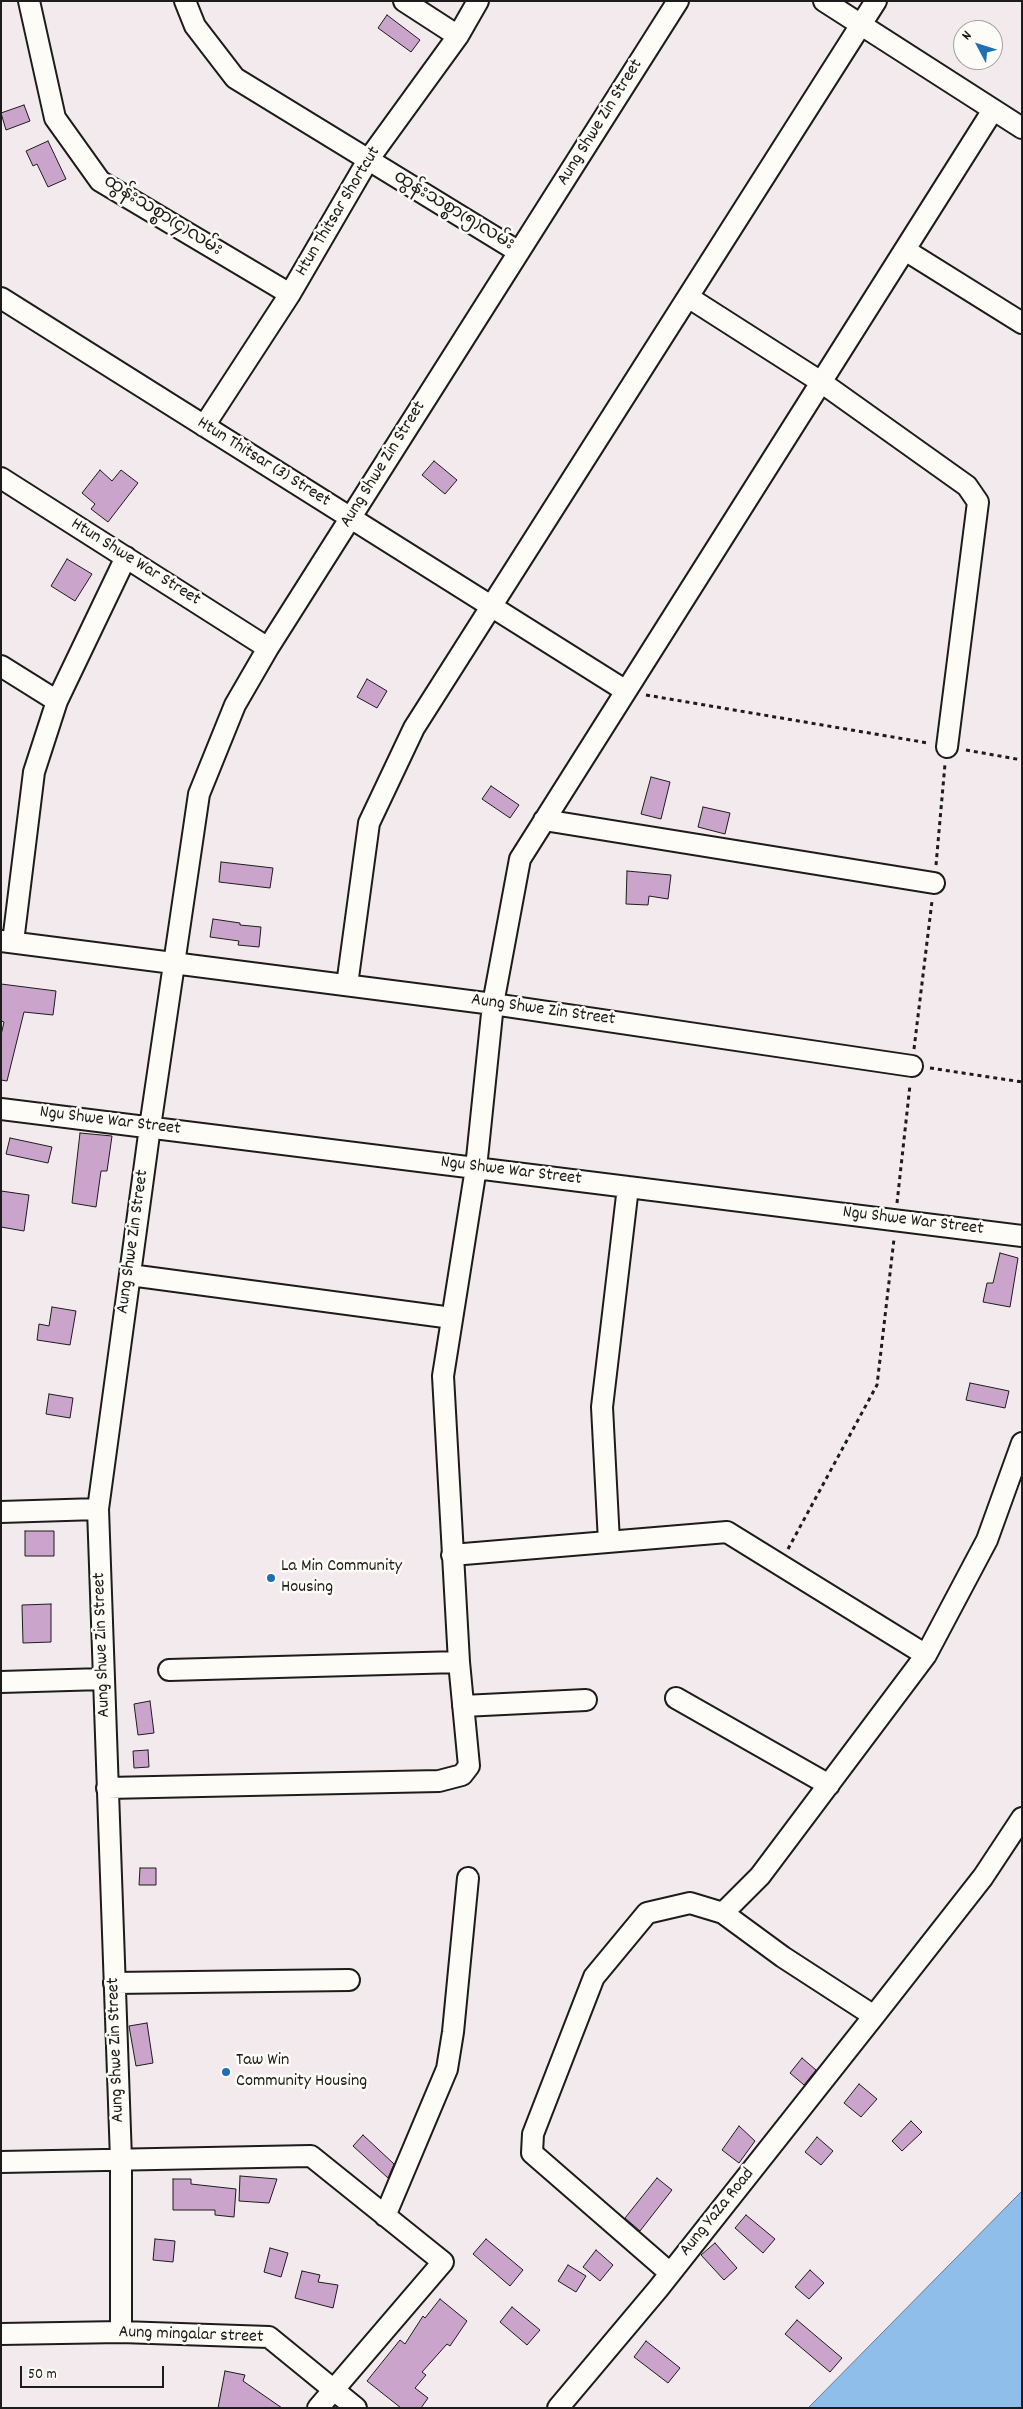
<!DOCTYPE html>
<html>
<head>
<meta charset="utf-8">
<style>
  body { margin:0 }
  #map { position:relative; width:1023px; height:2409px; overflow:hidden; background:#f3eaee; font-family:Dekko,sans-serif }
  canvas { display:block }
  .frame { position:absolute; inset:0; border:2px solid #1c1c1c; pointer-events:none }
  .north { position:absolute; left:953px; top:20px; width:50px; height:50px; box-sizing:border-box; background:#fdfcf7; border:1px solid #a3a29f; border-radius:50%; rotate:310deg; font-size:14px; font-weight:700; line-height:20px; text-align:center; color:#1c1c1c }
  .north::after { content:''; display:block; margin:auto; width:18px; height:22px; background:#1f6fb2; clip-path:polygon(50% 0,100% 100%,50% 72%,0 100%) }
  .scale { position:absolute; left:20px; top:2366px; width:144px; height:22px; box-sizing:border-box; border:2px solid #1c1c1c; border-top:0; padding-left:6px; font-size:15px; line-height:18px; white-space:nowrap; color:#1c1c1c; -webkit-text-stroke:4px #fdfcf7; paint-order:stroke }
</style>
</head>
<body>
<div id="map">
<canvas width="1023" height="2409"></canvas>
<div class="frame"></div>
<div class="north">N</div>
<div class="scale">50 m</div>
</div>
<script>
const ctx = document.querySelector('canvas').getContext('2d');
ctx.lineJoin = 'round';
function fill(path, color) { ctx.fillStyle = color; ctx.fill(path, 'evenodd'); }
const poly = rows => new Path2D(rows.map(r => 'M' + r).join(''));
function stroke(path, color, width, dash) { ctx.strokeStyle = color; ctx.lineWidth = width; ctx.lineCap = dash ? 'butt' : 'round'; ctx.setLineDash(dash || []); ctx.stroke(path); }
function write(font, color, halo, rows, align = 'center') {
  ctx.font = font + ' Dekko,"Noto Sans Myanmar",sans-serif'; ctx.lineWidth = 5; ctx.setLineDash([]); ctx.textBaseline = 'middle'; ctx.strokeStyle = halo; ctx.fillStyle = color; for (const [text, x, y, turn = 0] of rows) {
    ctx.save(); ctx.translate(x, y); ctx.rotate((+turn || 0) * Math.PI / 180); ctx.textAlign = isNaN(turn) ? turn : align; if (halo) ctx.strokeText(text, 0, 0); ctx.fillText(text, 0, 0); ctx.restore();
  }
}
const water = poly([
  [1022,2191,1022,2408,808,2408,812,2404,1022,2191]
]);
const building = poly([
  [387,15,420,40,411,52,378,28,387,15],
  [24,105,30,121,6,130,1,113,24,105],
  [48,141,66,179,48,187,37,164,33,166,26,151,48,141],
  [434,461,457,480,445,494,422,475,434,461],
  [100,470,112,481,121,470,138,483,108,522,91,509,95,504,82,493,100,470],
  [67,559,92,574,75,601,51,586,67,559],
  [367,679,387,691,377,708,357,697,367,679],
  [651,777,670,782,661,819,641,814,651,777],
  [491,786,519,805,510,818,482,799,491,786],
  [703,807,730,813,725,834,698,827,703,807],
  [221,862,273,868,270,888,219,882,221,862],
  [627,871,671,875,668,899,649,896,648,905,626,904,627,871],
  [213,919,240,923,240,925,261,927,259,947,238,945,239,941,210,937,213,919],
  [1,984,56,991,53,1015,24,1012,7,1081,1,1080,1,1035,4,1022,1,1021,1,984],
  [80,1133,112,1136,107,1171,101,1171,96,1207,72,1203,80,1133],
  [10,1138,52,1147,48,1163,6,1154,10,1138],
  [1,1191,29,1195,24,1231,1,1227,1,1191],
  [1000,1253,1018,1258,1010,1307,983,1302,987,1283,993,1283,1000,1253],
  [52,1307,76,1311,70,1345,37,1340,39,1324,49,1326,52,1307],
  [970,1383,1009,1391,1005,1408,966,1400,970,1383],
  [49,1394,73,1398,70,1418,46,1414,49,1394],
  [25,1531,54,1531,54,1556,25,1556,25,1531],
  [51,1604,51,1642,23,1643,22,1605,51,1604],
  [150,1701,154,1733,138,1735,134,1704,150,1701],
  [148,1750,149,1767,134,1768,133,1751,148,1750],
  [140,1868,156,1868,156,1885,139,1885,140,1868],
  [147,2023,153,2063,136,2066,129,2026,147,2023],
  [802,2058,816,2070,804,2085,790,2073,802,2058],
  [859,2084,877,2099,861,2117,844,2103,859,2084],
  [911,2121,922,2132,902,2151,892,2141,911,2121],
  [739,2126,755,2141,739,2163,722,2150,739,2126],
  [363,2135,394,2164,388,2178,353,2146,363,2135],
  [817,2137,833,2151,821,2165,805,2152,817,2137],
  [240,2176,277,2179,269,2203,239,2201,240,2176],
  [657,2178,672,2190,640,2231,625,2218,657,2178],
  [173,2179,191,2179,191,2184,236,2189,234,2217,215,2215,215,2210,173,2210,173,2179],
  [746,2215,775,2239,763,2253,735,2228,746,2215],
  [155,2239,175,2241,173,2262,153,2260,155,2239],
  [486,2239,523,2270,510,2286,473,2254,486,2239],
  [715,2243,737,2268,724,2280,701,2255,715,2243],
  [270,2248,288,2253,281,2277,264,2272,270,2248],
  [596,2250,613,2265,600,2281,583,2267,596,2250],
  [568,2265,586,2276,576,2292,558,2281,568,2265],
  [810,2270,824,2283,809,2299,795,2287,810,2270],
  [302,2271,320,2275,318,2282,338,2285,333,2308,295,2298,302,2271],
  [440,2299,467,2321,450,2346,447,2344,422,2372,426,2375,415,2388,428,2398,421,2408,401,2408,367,2381,400,2340,405,2344,423,2316,425,2318,440,2299],
  [512,2307,540,2330,527,2345,500,2322,512,2307],
  [797,2320,842,2358,830,2372,785,2334,797,2320],
  [646,2341,680,2368,668,2383,634,2357,646,2341],
  [225,2371,245,2375,243,2381,282,2408,218,2408,225,2371]
]);
const path = poly([
  [646,695,928,743],
  [966,750,1022,760],
  [936,865,945,764],
  [914,1049,932,901],
  [930,1068,1022,1082],
  [897,1203,910,1085],
  [788,1549,877,1385,894,1239]
]);
const minor = poly([
  [29,1,55,118,100,181,290,294],
  [185,1,195,26,235,78,519,252],
  [404,1,458,36],
  [824,1,1022,128],
  [905,250,1022,323],
  [688,297,821,382,967,486,978,502,947,747],
  [1,298,626,691],
  [204,426,290,294,368,160,458,36,478,1],
  [1,478,268,648],
  [1,666,57,701],
  [544,820,934,883],
  [1,941,493,1004,912,1066],
  [13,942,34,772,57,701,126,557],
  [347,985,369,823,414,728,876,1],
  [1,1109,1022,1236],
  [130,1275,452,1318],
  [1,1512,98,1509],
  [609,1542,602,1407,628,1187],
  [452,1555,727,1532,926,1655],
  [169,1670,459,1662],
  [1,1682,103,1679],
  [676,1698,829,1785],
  [463,1706,586,1700],
  [107,1788,439,1781,462,1775,469,1766,459,1662,443,1376,476,1168,493,1004,520,859,993,110],
  [723,1913,760,1876,926,1655,987,1540,1022,1443],
  [114,1983,349,1980],
  [1,2162,311,2156,443,2262,318,2408],
  [385,2216,447,2069,453,2032,468,1878],
  [670,2273,532,2153,533,2134,594,1977,647,1913,690,1903,723,1913,783,1957,874,2016,983,1877,1022,1818],
  [121,2332,121,2159,98,1509,150,1127,199,794,235,705,268,648,678,1],
  [1,2334,121,2332,269,2337,356,2408],
  [558,2408,658,2289,874,2016]
]);
const markers = [
  [271,1578,5,"#1f6fb2"],
  [226,2072,5,"#1f6fb2"]
];
const streetNames = [
  ["Aung Shwe Zin Street",601,123,-58],
  ["Htun Thitsar Shortcut",339,212,-59],
  ["ထွန်းသစ္စာ(၅)လမ်း",453,212,31],
  ["ထွန်းသစ္စာ(၄)လမ်း",162,217,32],
  ["Htun Thitsar (3) Street",263,463,32],
  ["Aung Shwe Zin Street",384,465,-58],
  ["Htun Shwe War Street",135,563,32],
  ["Aung Shwe Zin Street",543,1011,8],
  ["Ngu Shwe War Street",110,1122,7],
  ["Ngu Shwe War Street",511,1172,7],
  ["Ngu Shwe War Street",913,1222,7],
  ["Aung Shwe Zin Street",134,1242,-82],
  ["Aung Shwe Zin Street",103,1645,-92],
  ["Aung Shwe Zin Street",117,2050,-92],
  ["Aung YaZa Road",718,2213,-51],
  ["Aung mingalar street",191,2336,2]
];
const poiNames = [
  ["La Min Community",281,1568],
  ["Housing",281,1589],
  ["Taw Win",236,2062],
  ["Community Housing",236,2083]
];
fill(water, '#90beeb');
stroke(water, '#627d98', 1);
fill(building, '#cba4cb');
stroke(building, '#1c1c1c', 1);
stroke(minor, '#1c1c1c', 24);
stroke(path, '#1c1c1c', 3, [4, 4]);
stroke(minor, '#fdfcf7', 20);
for (const [x, y, r, color] of markers) { const dot = new Path2D(); dot.arc(x, y, r, 0, 2 * Math.PI); ctx.fillStyle = color; ctx.fill(dot); stroke(dot, '#fdfcf7', 2); }
write('18px', '#1c1c1c', '#fdfcf7', streetNames);
write('18px', '#1c1c1c', '#fdfcf7', poiNames, 'left');
</script>
</body>
</html>
